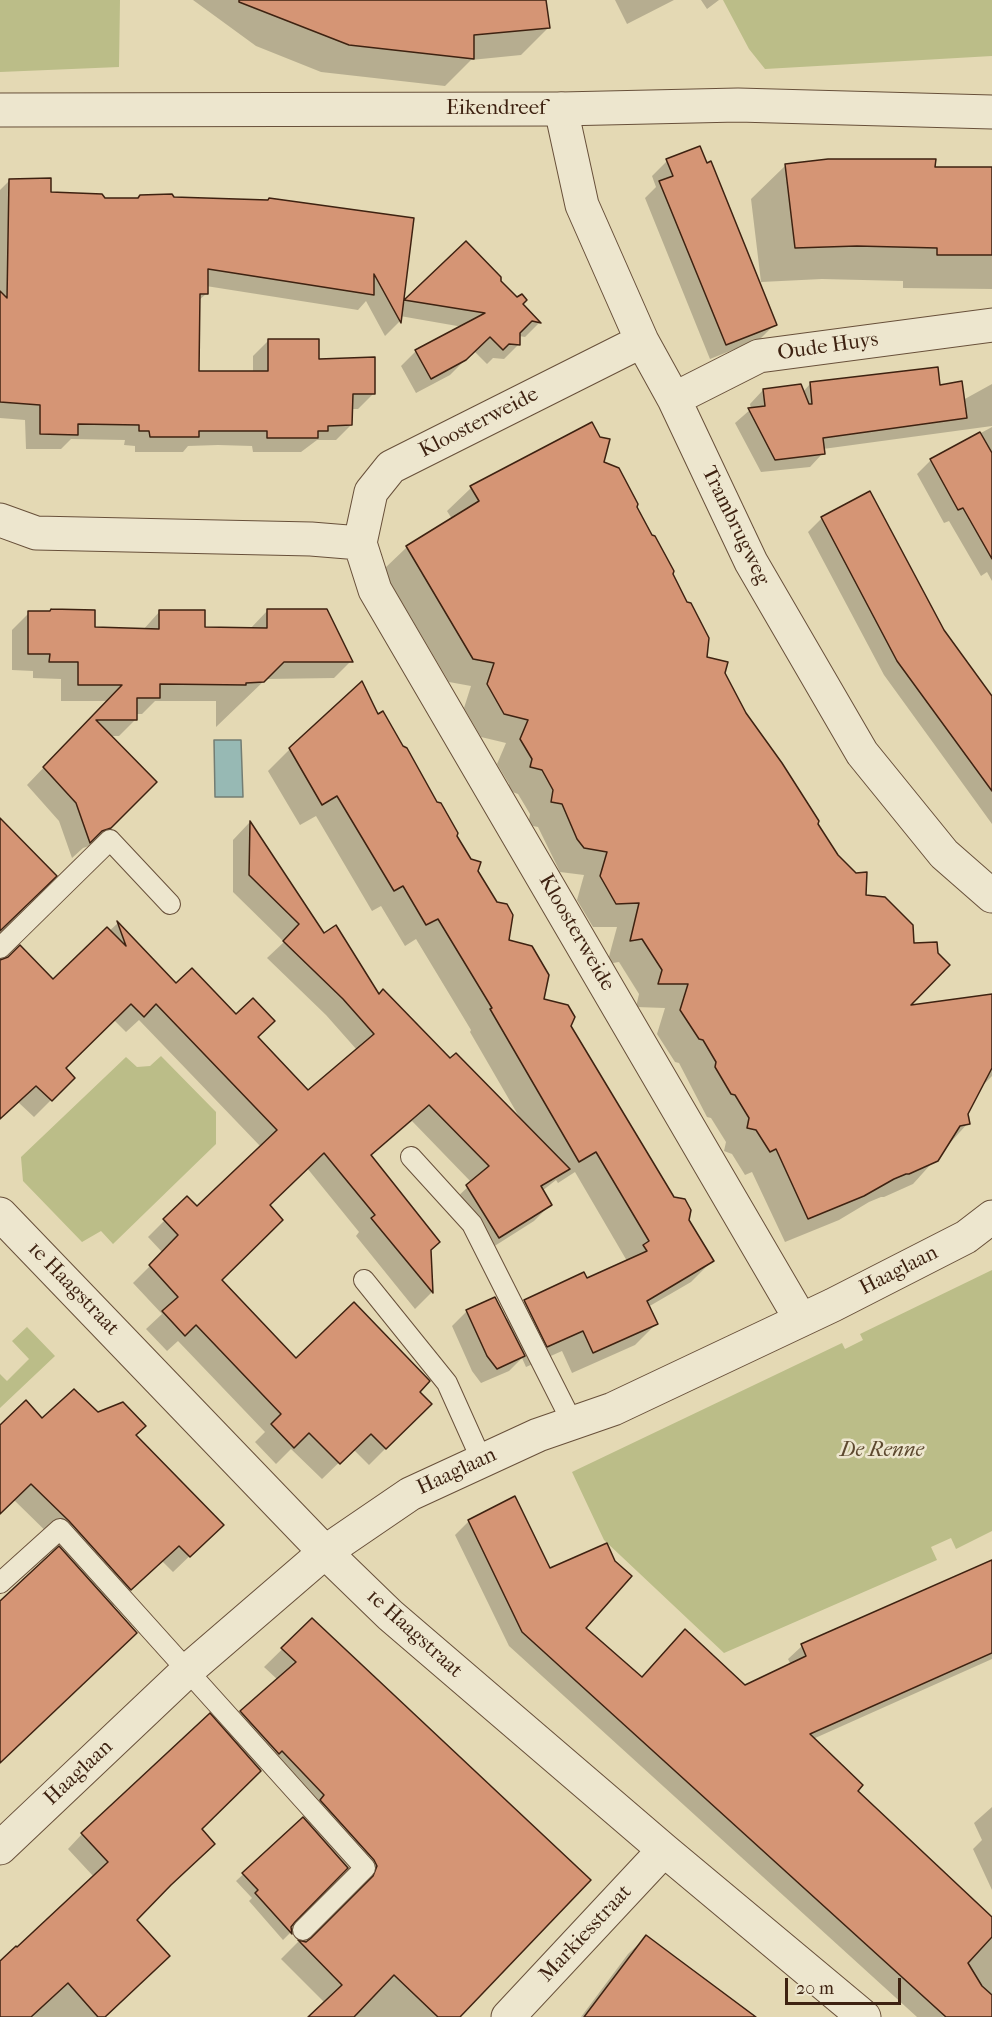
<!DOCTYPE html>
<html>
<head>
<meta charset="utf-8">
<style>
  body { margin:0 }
  #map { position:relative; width:992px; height:2017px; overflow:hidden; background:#e4d9b4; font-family:"IM FELL French Canon",serif }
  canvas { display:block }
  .scale { position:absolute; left:785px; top:1978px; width:116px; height:27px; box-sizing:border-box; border:3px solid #3e2211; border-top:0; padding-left:8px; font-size:18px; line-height:21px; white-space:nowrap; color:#3e2211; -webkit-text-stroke:4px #ede6ce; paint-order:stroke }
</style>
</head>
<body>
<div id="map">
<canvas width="992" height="2017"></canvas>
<div class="scale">20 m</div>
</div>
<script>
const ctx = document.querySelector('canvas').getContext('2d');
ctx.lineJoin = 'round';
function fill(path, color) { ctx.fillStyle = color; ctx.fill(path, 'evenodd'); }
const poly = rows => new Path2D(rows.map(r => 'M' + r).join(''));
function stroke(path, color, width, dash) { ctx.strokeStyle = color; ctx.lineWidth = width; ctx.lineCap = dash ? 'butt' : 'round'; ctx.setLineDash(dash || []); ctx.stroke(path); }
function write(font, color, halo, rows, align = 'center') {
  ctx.font = font + ' "IM FELL French Canon",serif'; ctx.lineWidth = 5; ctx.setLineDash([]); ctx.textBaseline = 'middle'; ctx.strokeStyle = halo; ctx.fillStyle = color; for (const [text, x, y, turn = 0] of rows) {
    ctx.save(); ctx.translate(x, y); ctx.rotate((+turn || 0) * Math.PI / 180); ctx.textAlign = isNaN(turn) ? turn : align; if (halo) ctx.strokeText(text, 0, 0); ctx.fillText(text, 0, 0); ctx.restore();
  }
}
const green = poly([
  [0,0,120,0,119,67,0,72],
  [723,0,992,0,992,56,765,69,749,49],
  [161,1056,216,1112,216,1144,113,1244,101,1231,82,1242,23,1181,21,1157,126,1057,137,1067,150,1066],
  [992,1270,992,1531,956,1549,951,1538,931,1547,937,1560,724,1653,604,1540,572,1472,842,1343,845,1349,863,1340,860,1334],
  [27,1327,55,1356,0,1408,0,1374,7,1381,29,1359,12,1341]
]);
const water = poly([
  [214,740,241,740,243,797,215,797,214,740]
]);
const shadow = poly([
  [193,0,544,0,548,28,521,55,471,60,445,86,321,72,256,46],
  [615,0,674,0,627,24],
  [701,0,719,0,707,9],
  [667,161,775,324,760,339,710,359,645,198,656,187,652,176],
  [786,165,992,168,992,289,903,288,903,281,822,279,761,282,751,199],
  [10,180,50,194,104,200,173,199,413,219,401,305,466,243,539,323,525,337,519,336,519,344,504,359,493,358,487,364,474,351,450,375,416,393,401,366,416,351,463,327,400,316,399,322,385,336,366,301,358,310,206,286,206,294,198,301,198,373,253,372,253,356,269,340,317,361,373,394,358,409,351,409,351,425,336,440,317,440,301,452,253,452,252,446,218,445,188,446,183,452,135,452,135,446,124,445,125,440,71,439,61,449,26,449,25,420,0,418,0,190],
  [810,384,939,386,963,400,992,384,992,426,823,449,823,453,810,467,761,472,735,423,751,409,750,404,763,390,803,392],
  [992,427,992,581,987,572,981,576,949,521,944,523,917,474,931,460],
  [603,463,635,507,671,574,705,658,724,673,744,714,865,896,907,1007,992,995,992,1076,980,1088,967,1114,968,1123,913,1184,884,1197,881,1197,869,1202,839,1220,785,1242,752,1172,745,1175,732,1154,724,1151,726,1142,711,1118,707,1117,679,1063,675,1062,657,1034,665,1008,636,1007,639,994,619,962,607,964,617,927,593,927,577,900,584,875,560,872,538,827,528,825,530,814,518,794,507,790,509,784,497,764,506,743,481,737,464,708,471,686,449,682,383,570,407,547,452,519,447,511,471,488],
  [822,518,943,631,992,698,992,824,884,675,808,532],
  [160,611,204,629,250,629,267,611,351,661,334,678,266,679,216,727,216,701,155,701,142,714,136,714,136,719,119,736,110,736,155,782,92,845,83,848,72,858,59,821,27,785,107,701,61,701,61,679,33,678,33,671,12,670,12,630,29,613,94,628,143,630],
  [378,716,477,872,508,941,542,1000,569,1026,712,1261,691,1282,648,1307,656,1324,635,1345,572,1373,562,1351,526,1367,522,1358,509,1371,481,1383,472,1371,452,1326,467,1311,506,1320,525,1301,586,1280,627,1261,575,1172,558,1183,556,1180,542,1191,551,1204,534,1221,482,1254,451,1203,472,1183,412,1121,370,1157,430,1250,431,1293,415,1309,356,1236,359,1232,307,1168,268,1206,219,1281,296,1360,418,1392,430,1404,369,1465,353,1449,322,1479,291,1449,276,1464,255,1442,265,1432,178,1341,167,1351,146,1329,162,1314,133,1283,163,1253,148,1237,187,1198,197,1208,261,1147,139,1020,126,1032,113,1019,64,1068,73,1078,34,1117,18,1102,0,1118,0,961,53,981,117,924,176,985,256,1038,308,1093,357,1050,326,1015,267,958,284,942,233,892,233,840,249,823,323,935,378,996,521,1120,470,1032,471,1030,416,939,405,946,381,906,372,911,316,816,300,825,268,771,290,749],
  [98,1414,134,1435,222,1525,173,1572,162,1561,112,1607,0,1762,0,1604,61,1546,14,1500,0,1513,0,1427],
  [469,1521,550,1570,584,1628,641,1679,685,1631,745,1687,791,1665,788,1659,802,1646,992,1562,992,1659,813,1739,856,1791,992,1920,992,2017,917,2017,509,1646,455,1535],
  [312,1620,459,2017,312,2017,326,2004,281,1959,298,1942,306,1943,359,1890,359,1883,346,1868,290,1927,290,1933,283,1940,249,1901,252,1898,236,1881,307,1814,263,1768,200,1829,159,1895,135,1920,104,2017,0,2017,0,1963,17,1950,94,1877,68,1849,82,1834,223,1731,278,1680,264,1667],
  [992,1807,992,1890,973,1849,982,1840,974,1823],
  [646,1937,755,2017,581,2017,628,1954]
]);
const building = poly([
  [239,0,546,0,550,28,474,35,474,59,349,45,239,2,239,0],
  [700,146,707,163,711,161,777,325,726,345,659,181,673,176,666,159,700,146],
  [828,159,936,159,935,167,992,167,992,255,937,255,937,248,857,246,795,248,785,164,828,159],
  [51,178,51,192,102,194,105,198,138,198,140,195,172,194,174,197,268,200,269,198,414,218,401,323,374,274,374,295,208,269,208,294,200,294,199,371,268,371,268,339,319,339,319,359,375,357,375,394,353,394,352,425,328,426,328,431,318,431,318,438,267,438,267,431,199,431,199,437,150,437,149,431,139,431,139,425,78,424,78,435,40,434,40,405,0,402,0,291,7,298,9,179,51,178],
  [466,241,501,277,501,281,517,297,522,294,527,300,523,304,541,323,532,321,520,333,520,345,509,344,503,350,490,337,466,360,431,379,415,350,485,313,404,300,466,241],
  [938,367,940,385,962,381,967,418,823,438,825,454,775,460,748,408,765,406,763,389,801,384,809,404,812,404,810,382,938,367],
  [592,422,600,437,610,439,604,462,619,468,638,504,637,507,652,535,655,536,674,571,673,574,687,602,691,603,709,638,707,657,728,662,725,673,746,713,782,763,819,821,818,824,838,855,856,873,867,872,866,895,885,897,913,925,914,943,937,942,938,953,950,965,911,1005,992,994,992,1068,968,1114,970,1124,960,1126,938,1161,909,1174,906,1174,894,1179,864,1196,808,1219,776,1149,770,1152,756,1130,747,1128,749,1118,735,1095,731,1094,715,1067,716,1062,703,1040,699,1039,680,1010,688,984,658,984,662,970,642,939,630,941,639,903,616,904,600,876,607,852,584,848,577,839,562,804,551,802,553,790,542,770,530,767,532,759,520,739,528,720,504,714,487,684,494,663,473,659,406,546,479,501,470,486,592,422],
  [980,432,992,453,992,559,963,508,958,510,930,459,980,432],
  [870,491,944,630,992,696,992,791,897,661,821,517,870,491],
  [51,609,95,610,95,627,159,629,159,610,205,610,205,627,267,628,267,609,327,609,353,662,284,662,264,682,246,683,246,685,160,684,160,698,137,698,137,720,96,720,157,782,111,828,102,831,90,843,76,803,43,767,122,685,78,685,78,662,49,662,50,654,28,654,28,611,50,611,51,609],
  [362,681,378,714,383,711,403,746,407,748,437,802,441,803,458,833,457,836,471,859,481,862,478,871,497,902,507,904,513,915,509,940,532,946,549,975,544,999,568,1005,575,1017,571,1026,674,1197,685,1199,691,1210,689,1220,714,1261,647,1301,658,1324,593,1353,583,1331,547,1347,524,1300,584,1272,587,1278,647,1251,643,1245,649,1241,596,1152,579,1162,490,1009,492,1008,438,919,426,925,403,886,394,891,337,796,322,805,289,748,362,681],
  [0,818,57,876,0,931,0,818],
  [250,821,324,933,336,925,379,994,383,989,450,1058,456,1053,570,1169,541,1186,552,1205,499,1238,466,1185,489,1166,429,1105,371,1155,440,1242,431,1250,433,1293,371,1218,375,1215,324,1153,270,1205,283,1220,222,1280,296,1358,354,1302,430,1381,420,1392,432,1404,386,1449,371,1434,340,1464,309,1433,294,1448,271,1424,281,1414,196,1325,185,1336,162,1311,178,1297,149,1265,178,1235,163,1219,187,1196,197,1206,277,1130,156,1004,144,1017,131,1004,66,1068,75,1078,52,1101,36,1086,0,1119,0,960,8,957,20,945,53,979,107,927,126,946,117,921,176,983,192,968,236,1014,253,998,275,1021,258,1037,308,1090,374,1034,343,999,283,941,299,924,249,875,250,821],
  [495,1297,525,1356,497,1369,487,1356,466,1310,495,1297],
  [74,1389,98,1412,123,1402,146,1426,136,1435,224,1525,190,1557,179,1546,131,1590,69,1521,31,1484,0,1514,0,1425,26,1400,42,1418,74,1389],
  [515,1496,550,1568,607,1543,615,1561,632,1576,586,1628,642,1677,685,1629,745,1685,806,1656,801,1644,992,1560,992,1653,810,1734,863,1785,858,1791,992,1917,992,1937,968,1963,982,1986,992,1995,992,2017,946,2017,522,1632,468,1520,515,1496],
  [59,1546,137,1633,0,1763,0,1601,59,1546],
  [312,1618,591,1880,460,2017,438,2017,394,1975,354,2017,308,2017,342,1985,298,1940,306,1942,311,1938,373,1876,377,1866,374,1860,320,1800,324,1795,282,1751,279,1754,240,1711,296,1662,281,1648,312,1618],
  [210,1713,261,1771,202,1829,215,1844,171,1885,137,1920,170,1956,105,2017,98,2017,68,1983,31,2017,0,2017,0,1961,16,1946,17,1947,108,1862,81,1833,210,1713],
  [303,1817,348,1868,295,1922,291,1927,292,1934,255,1893,258,1890,242,1873,303,1817],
  [646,1935,674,1956,756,2017,584,2017,646,1935]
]);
const service = poly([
  [0,948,110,840,170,904],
  [411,1157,472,1224,572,1422],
  [364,1280,447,1383,482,1461],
  [0,1583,60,1529,365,1868,303,1930]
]);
const minor = poly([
  [561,109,582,205,642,341,674,399,751,562,862,753,944,854,992,896],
  [674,399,759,356,992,325],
  [0,520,36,533,311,539,360,543,371,492,391,467,642,341],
  [360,543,375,590,801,1320],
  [0,1214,325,1552,390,1615,664,1850,864,2017],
  [0,1848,188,1670,325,1552,410,1494,538,1435,613,1409,833,1305,966,1237,992,1217],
  [508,2017,664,1850]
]);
const tertiary = poly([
  [0,110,561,109,738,105,992,112]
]);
const streetNames = [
  ["Eikendreef",496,109],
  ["Oude Huys",828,347,-8],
  ["Kloosterweide",479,423,-27],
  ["Trambrugweg",735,526,64],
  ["Kloosterweide",576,933,60],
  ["Haaglaan",899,1271,-27],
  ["1e Haagstraat",73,1289,46],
  ["Haaglaan",457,1472,-25],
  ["1e Haagstraat",414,1634,42],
  ["Haaglaan",79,1773,-43],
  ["Markiesstraat",586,1934,-47]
];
const parkNames = [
  ["De Renne",882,1451]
];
fill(green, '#bbbd88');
fill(water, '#97b9b4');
stroke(water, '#737d73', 1.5);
fill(shadow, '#0003');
fill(building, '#d59575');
stroke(building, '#3e2211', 1.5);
stroke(service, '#68503a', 22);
stroke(minor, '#68503a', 35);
stroke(tertiary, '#68503a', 35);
stroke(service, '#ede6ce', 20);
stroke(minor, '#ede6ce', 33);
stroke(tertiary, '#ede6ce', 33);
write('21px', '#3e2211', '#ede6ce', streetNames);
write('italic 21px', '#5d492f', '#ede6ce', parkNames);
</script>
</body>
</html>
